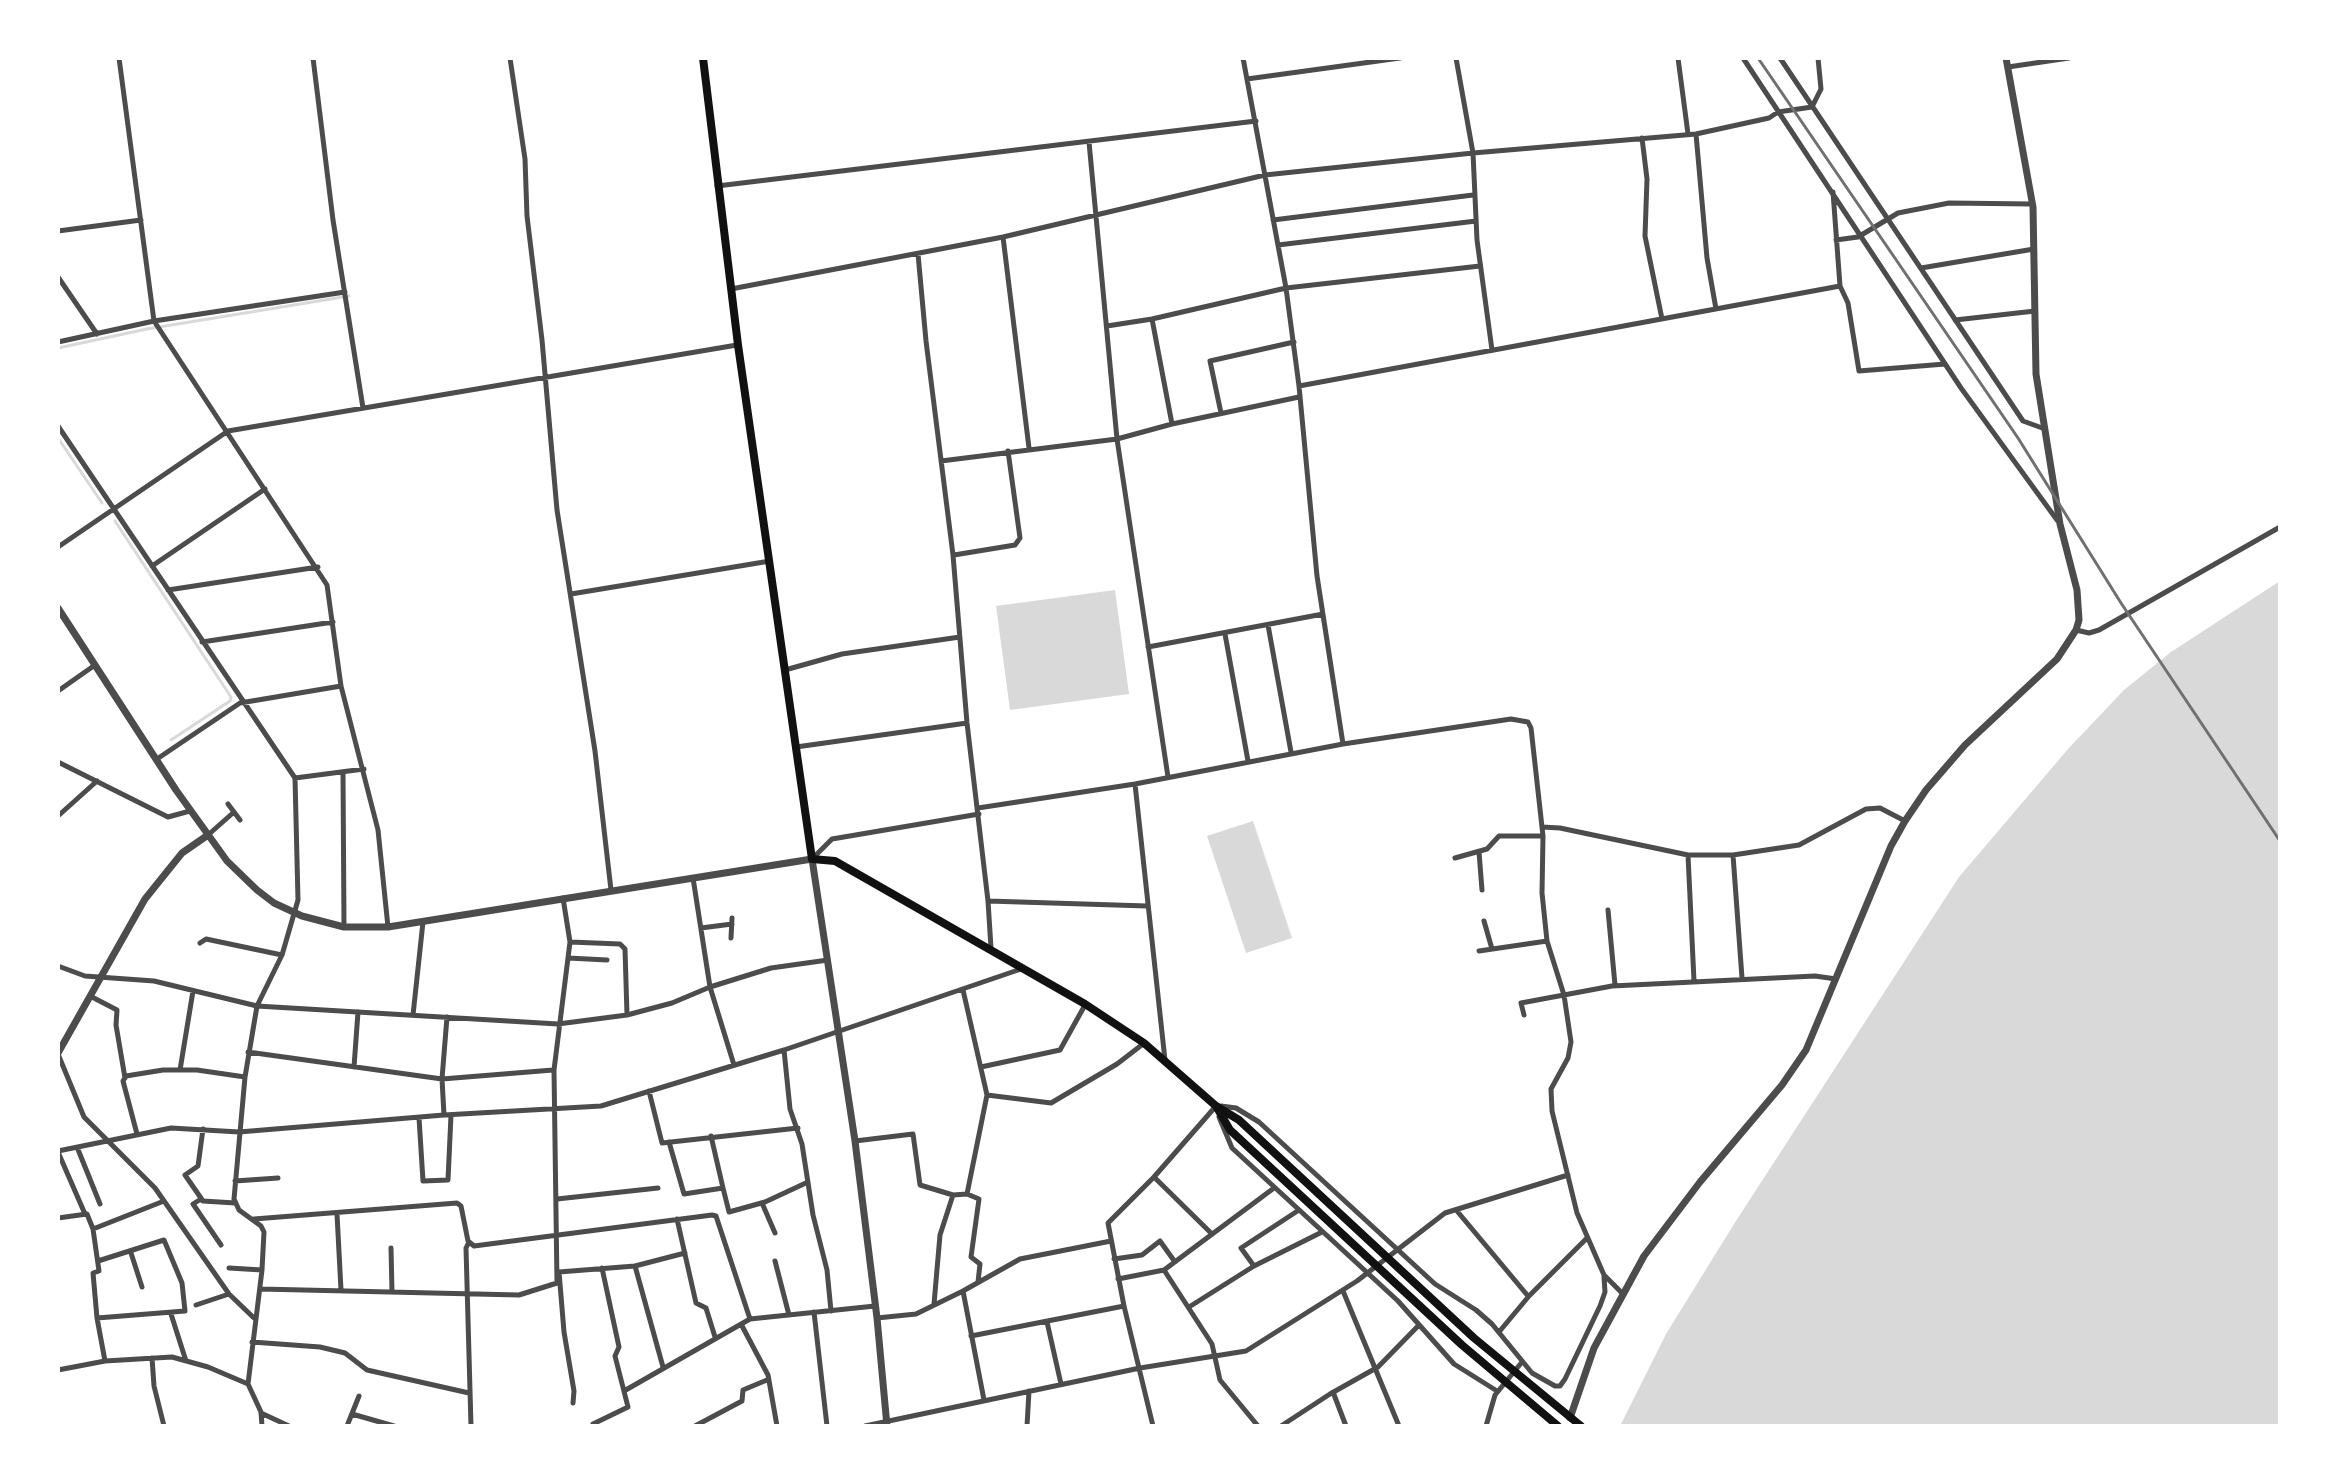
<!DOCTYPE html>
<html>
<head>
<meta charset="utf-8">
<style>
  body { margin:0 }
  #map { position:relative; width:2338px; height:1484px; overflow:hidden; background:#fff; font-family:Commissioner,sans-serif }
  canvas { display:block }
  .frame { position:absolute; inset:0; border:60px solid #fff; pointer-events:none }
</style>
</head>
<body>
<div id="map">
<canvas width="2338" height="1484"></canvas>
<div class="frame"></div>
</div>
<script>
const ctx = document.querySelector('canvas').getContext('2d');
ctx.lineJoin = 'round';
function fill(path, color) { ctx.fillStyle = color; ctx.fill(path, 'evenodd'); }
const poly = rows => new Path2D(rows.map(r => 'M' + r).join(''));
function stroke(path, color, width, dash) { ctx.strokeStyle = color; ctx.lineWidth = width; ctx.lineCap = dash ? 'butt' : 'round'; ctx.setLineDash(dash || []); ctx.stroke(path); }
const water = poly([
  [2280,581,2280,1426,1620,1426,1666,1334,1734,1224,1959,877,2068,749,2124,690,2171,652],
  [1115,590,1129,694,1010,710,996,606],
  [1253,821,1292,938,1246,953,1207,836]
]);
const stream = poly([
  [58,348,147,329,349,296],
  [58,438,102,503],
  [115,521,231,697,230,701,171,740]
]);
const minor = poly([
  [119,58,154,321,327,585,341,686,378,830,388,927],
  [313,58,333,220,363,408],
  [510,58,525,159,527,216,542,340,557,510,595,751,611,890],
  [1243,58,1286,288,1299,386,1317,576,1343,744],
  [1456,58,1473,153,1477,240,1492,350],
  [1678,58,1688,134],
  [1743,58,1961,388,2057,520],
  [1780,58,2023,421,2045,429],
  [2008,67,2069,58],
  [1247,79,1400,58],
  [1696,134,1707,258,1716,309],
  [1642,138,1647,179,1645,236,1662,319],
  [1089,142,1117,439,1168,777],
  [717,186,1256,121],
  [1833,192,1840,286],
  [1273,220,1473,195],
  [58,231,141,220],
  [1003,237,1029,448],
  [1836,240,1858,237,1898,213,1949,203,2032,204],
  [1278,245,1476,221],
  [918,254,926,341,953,555,967,723,988,901,991,948],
  [1921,268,2034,249],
  [58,277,97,334],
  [731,289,1003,237,1265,175,1473,153,1696,134,1769,118,1778,112,1812,107,1821,89,1818,58],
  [1955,320,2035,311],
  [1107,326,1152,319],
  [58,342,154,321,345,292],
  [1299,386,1840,286,1848,303,1859,371,1945,364],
  [1221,413,1210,361,1294,342],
  [1172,424,1152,319,1286,288,1480,266],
  [58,426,295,778,298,900,282,955,257,1006,245,1077,234,1199,239,1210,261,1226,264,1232,262,1270,248,1384,261,1412,262,1426],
  [941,461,1117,439,1172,424,1299,397],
  [58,547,228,431,737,345],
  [954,555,1015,545,1020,538,1008,451],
  [152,566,265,489],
  [168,590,318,567],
  [571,594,770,561],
  [1268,625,1291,752],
  [2076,630,2089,633,2099,630,2280,527],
  [1225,634,1248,761],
  [202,642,333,622],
  [1148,647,1323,614],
  [785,670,842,654,960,637],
  [58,691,95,665],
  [796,747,967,723],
  [157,759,240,703,341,686],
  [58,762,168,817,190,811],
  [343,772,344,927],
  [295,778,364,769],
  [1135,784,1165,1060],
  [228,804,240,820],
  [978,808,1135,784,1343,744,1511,719,1528,722,1531,728,1543,836,1542,893,1547,941,1564,995,1571,1042,1568,1058,1551,1089,1552,1111,1577,1213,1604,1275,1623,1294],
  [58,816,97,781],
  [1542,827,1560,828,1688,855,1733,855,1799,845,1866,809,1880,808,1905,821],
  [208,835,234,812],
  [1479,852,1482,890],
  [1688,855,1694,981],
  [1733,855,1742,978],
  [813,858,832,839,979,814],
  [1455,858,1487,849,1499,836,1543,836],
  [693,878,710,987,734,1065],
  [988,901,1147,906],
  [1608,910,1615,985],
  [1484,921,1492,949],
  [701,928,732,924],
  [731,938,732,918],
  [570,942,620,944,625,949,627,1015],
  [200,943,206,939,282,955],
  [1479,951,1547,941],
  [568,958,607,960],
  [58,966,85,976,154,981,257,1006,558,1024,627,1015,672,1003,710,987,771,968,828,960],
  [963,990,987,1095,967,1194],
  [90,996,117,1010,116,1025,125,1078],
  [413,1015,423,922],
  [1524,1015,1521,1003,1612,986,1815,976,1836,979],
  [784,1050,790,1109,802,1144,813,1215,827,1270,831,1311],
  [248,1052,442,1079,553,1070],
  [58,1054,84,1117,155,1188,229,1294,254,1318],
  [354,1067,358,1012],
  [981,1067,1060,1050,1085,1005],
  [180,1070,193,991],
  [649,1091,662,1143,798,1128],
  [987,1095,1051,1103,1117,1064,1143,1044],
  [1221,1106,1236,1108,1259,1122,1435,1284,1476,1310,1492,1324,1532,1373,1555,1386,1560,1386,1565,1379,1600,1306,1605,1292,1604,1277],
  [444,1115,442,1079,447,1017],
  [1219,1117,1232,1148,1398,1301,1454,1364,1497,1391],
  [419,1118,423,1181,448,1180,451,1115],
  [203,1129,198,1166,185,1175,203,1201,235,1203],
  [137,1134,123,1081,126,1076,163,1070,197,1070,245,1077],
  [711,1136,723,1188],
  [855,1141,913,1134,920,1185,953,1195,967,1194,979,1199,971,1257,980,1264,978,1282],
  [669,1142,684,1194,723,1188,729,1212,765,1202,808,1182],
  [77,1147,100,1204],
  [58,1151,171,1128,239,1132,444,1115,601,1106,784,1050,1021,969],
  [58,1152,85,1214],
  [1154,1177,1212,1234],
  [235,1181,278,1178],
  [201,1199,193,1204,221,1245],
  [557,1199,658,1188],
  [762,1203,775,1233],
  [1457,1211,1528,1296],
  [337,1214,341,1290],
  [58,1218,87,1214,93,1229,164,1201],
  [254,1219,457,1203,461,1206,468,1241,474,1246,712,1215,716,1216,750,1319],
  [677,1219,696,1303,706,1308,715,1337],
  [93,1229,99,1271,93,1273,97,1318,105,1361],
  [469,1242,466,1248,471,1426],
  [391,1248,392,1292],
  [131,1253,142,1287],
  [1114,1259,1142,1255,1160,1241,1175,1262],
  [775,1261,789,1315],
  [635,1266,663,1367],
  [1254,1266,1241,1248,1299,1210],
  [229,1268,262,1270],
  [1164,1270,1212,1344,1220,1380,1258,1426],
  [1118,1279,1164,1270,1274,1188],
  [260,1289,519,1295,557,1283,554,1070,570,942,563,898],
  [963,1291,984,1400],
  [1343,1291,1399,1426],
  [934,1304,940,1235,953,1195],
  [196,1305,229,1294],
  [1189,1307,1254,1266,1322,1232],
  [814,1312,827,1426],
  [171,1314,186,1361],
  [97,1318,185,1311,182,1283,164,1240,98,1261],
  [877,1318,916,1314,963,1291,1020,1259,1111,1241],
  [1047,1322,1061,1384],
  [741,1324,768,1375,777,1426],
  [1499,1332,1529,1296,1587,1238],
  [971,1336,1124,1306],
  [252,1342,320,1347,345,1353,367,1370,469,1393],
  [152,1358,154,1386,164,1426],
  [58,1370,105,1361,172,1357,208,1367,248,1384],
  [624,1391,750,1319,875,1306],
  [1333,1392,1346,1426],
  [573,1403,574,1391,564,1332,559,1272,635,1266,685,1253],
  [261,1413,289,1426],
  [352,1414,394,1426],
  [593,1424,628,1407,615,1356,619,1347,602,1268],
  [347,1426,359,1396],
  [695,1426,742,1401,743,1390,767,1380],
  [865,1426,1140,1368,1246,1351,1357,1281,1445,1213,1568,1175],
  [1027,1426,1029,1391],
  [1153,1426,1124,1306,1108,1223,1154,1177,1216,1106],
  [1281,1426,1330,1394,1378,1367,1419,1325],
  [1486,1426,1495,1395,1522,1362]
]);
const tertiary = poly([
  [58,608,176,790,227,861,257,890,274,903,302,916,344,927,388,927,812,859,855,1141,877,1318,887,1426],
  [58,1053,145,899,182,853,208,835],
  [1570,1418,1594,1348,1644,1256,1700,1182,1782,1085,1806,1050,1891,846,1905,821,1926,790,1965,745,2057,659,2076,630,2079,620,2077,590,2060,524,2036,374,2033,207,2006,58]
]);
const primary = poly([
  [703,58,738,345,812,859,835,861,1085,1004,1144,1043,1216,1106,1239,1120,1474,1338,1581,1426],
  [1216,1106,1230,1130,1462,1345,1558,1426]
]);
const rail = poly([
  [1758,58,2018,438,2121,603,2280,841]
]);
fill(water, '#d9d9d9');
stroke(stream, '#d9d9d9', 3);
stroke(minor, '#4c4c4c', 5);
stroke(tertiary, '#4c4c4c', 7);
stroke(primary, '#111', 8);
stroke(rail, '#707070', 3);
</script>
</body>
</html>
